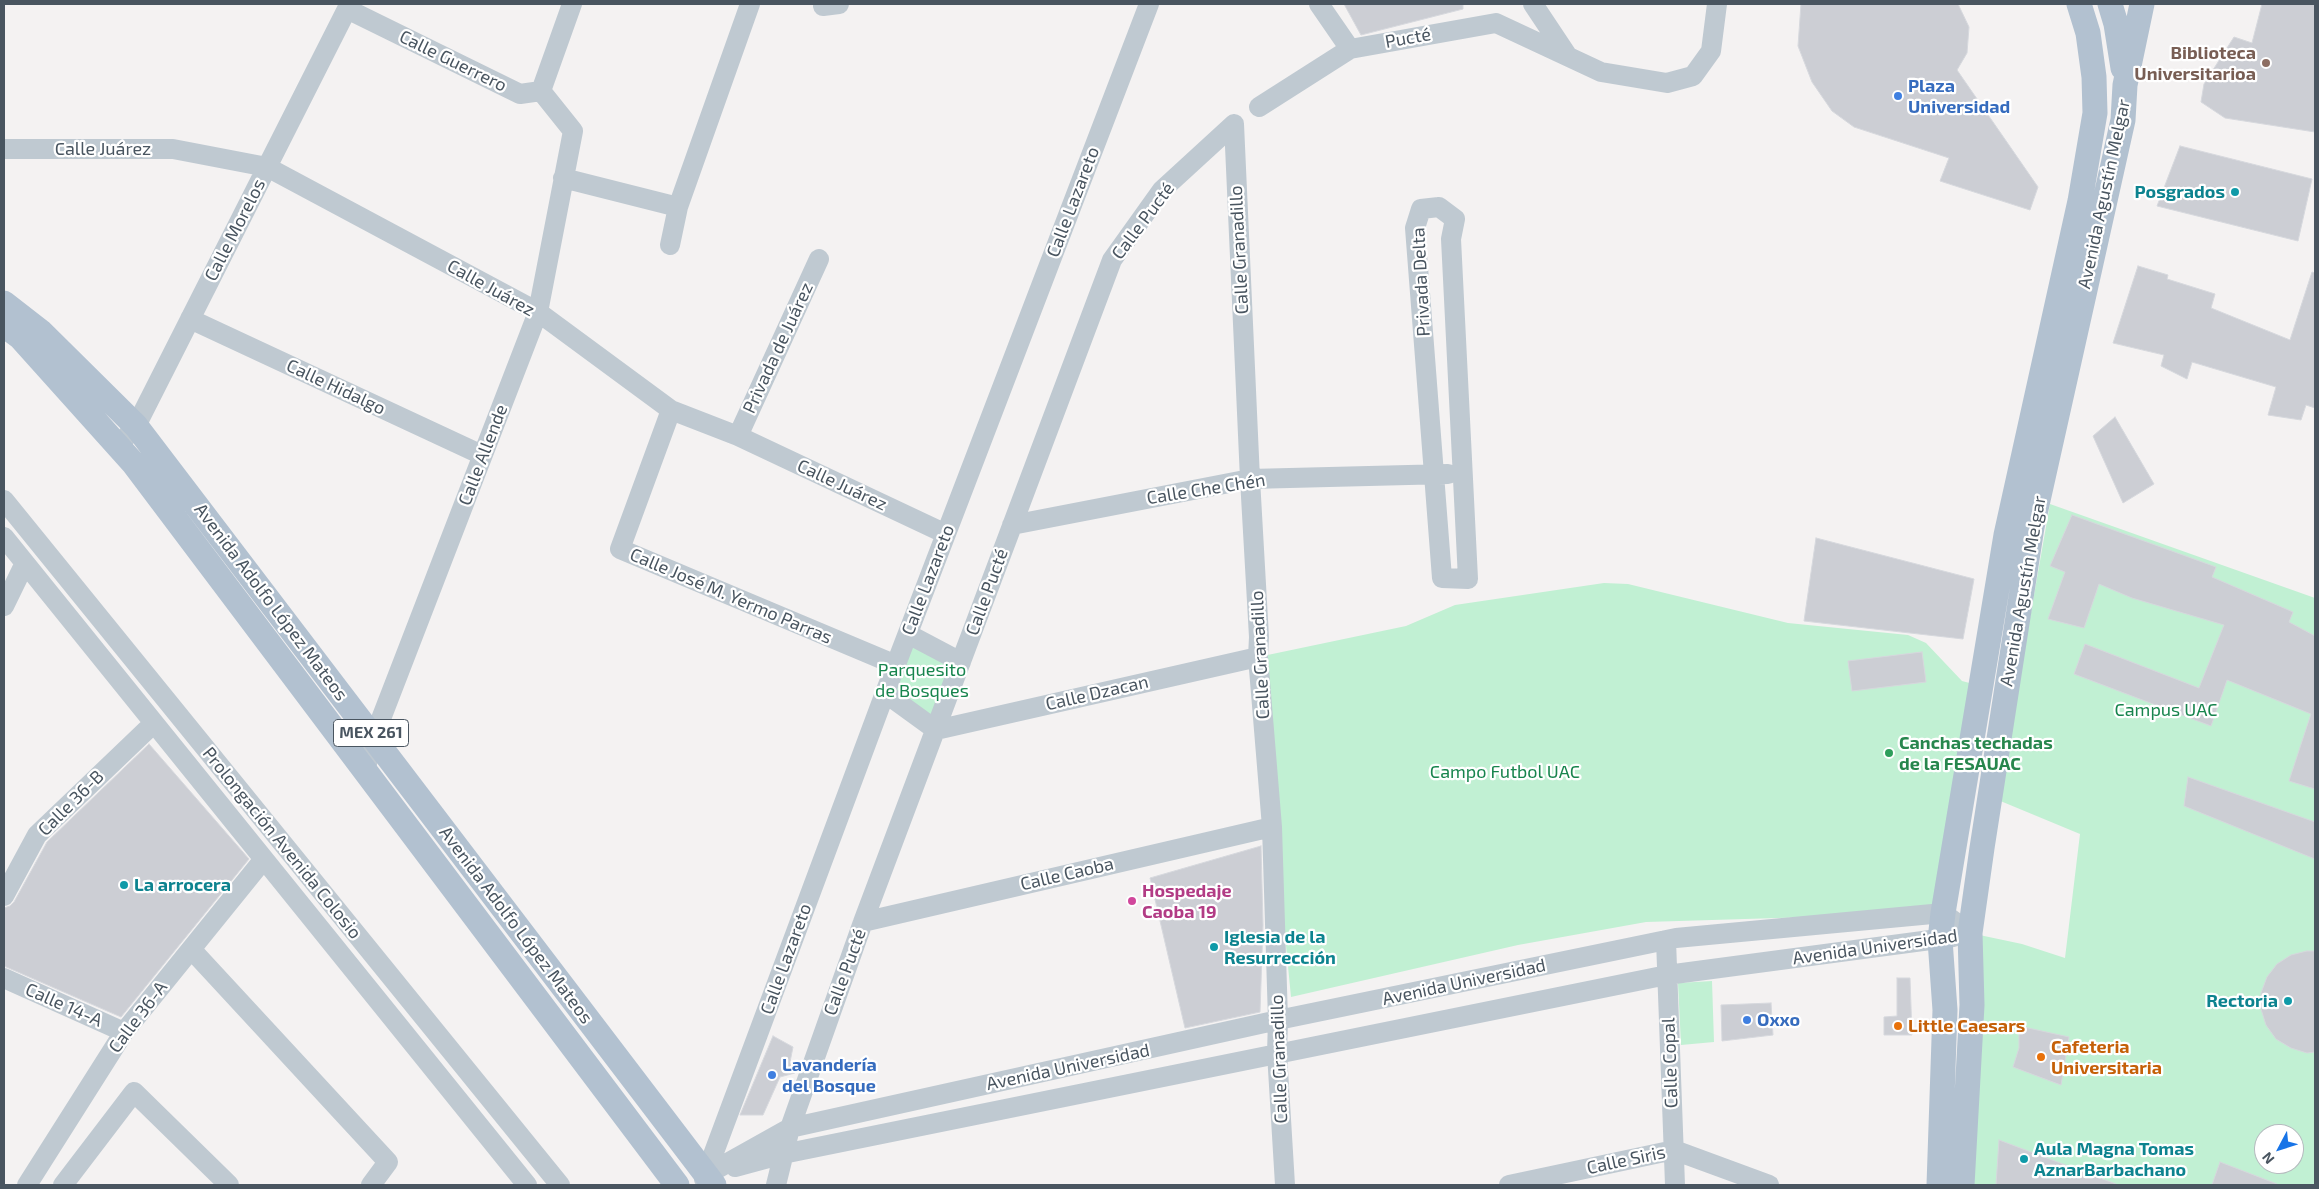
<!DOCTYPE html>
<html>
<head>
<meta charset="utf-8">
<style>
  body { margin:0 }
  #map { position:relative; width:2319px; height:1189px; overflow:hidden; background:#f4f2f2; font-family:"Exo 2",sans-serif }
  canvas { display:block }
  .frame { position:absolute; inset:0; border:5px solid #495560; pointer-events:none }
  .north { position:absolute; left:2254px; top:1124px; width:50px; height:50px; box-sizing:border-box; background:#fff; border:1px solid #b6bbbf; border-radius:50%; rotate:230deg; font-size:14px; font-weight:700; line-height:20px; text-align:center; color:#495560 }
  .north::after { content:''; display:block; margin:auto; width:18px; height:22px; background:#1874e7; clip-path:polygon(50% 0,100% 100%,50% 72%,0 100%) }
</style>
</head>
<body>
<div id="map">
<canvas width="2319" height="1189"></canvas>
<div class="frame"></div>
<div class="north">N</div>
</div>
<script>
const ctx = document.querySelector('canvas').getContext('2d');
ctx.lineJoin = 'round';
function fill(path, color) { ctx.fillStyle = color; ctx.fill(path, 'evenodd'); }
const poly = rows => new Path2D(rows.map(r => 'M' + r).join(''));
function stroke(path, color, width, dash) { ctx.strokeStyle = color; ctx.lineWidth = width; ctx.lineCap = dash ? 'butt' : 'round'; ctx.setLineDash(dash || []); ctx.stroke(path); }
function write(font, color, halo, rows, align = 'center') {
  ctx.font = font + ' "Exo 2",sans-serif'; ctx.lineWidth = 4.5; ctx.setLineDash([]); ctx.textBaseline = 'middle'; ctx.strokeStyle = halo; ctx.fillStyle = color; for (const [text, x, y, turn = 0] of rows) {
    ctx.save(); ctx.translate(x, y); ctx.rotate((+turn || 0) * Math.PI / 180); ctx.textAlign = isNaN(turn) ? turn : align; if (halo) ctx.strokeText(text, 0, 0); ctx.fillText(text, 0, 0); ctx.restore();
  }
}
const green = poly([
  [2050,504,2315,598,2315,1185,1961,1185,1970,933,2022,944,2065,958,2080,834,1998,800],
  [2264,1134,2294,1134,2294,1164,2264,1164],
  [1604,583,1628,584,1788,623,1908,635,1926,643,1962,681,1981,686,1943,913,1646,922,1518,945,1291,997,1258,657,1406,626,1455,605],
  [909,637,958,663,934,725,890,691],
  [1712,981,1714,1042,1681,1045,1678,983]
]);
const building = poly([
  [1344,4,1463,4,1463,9,1361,35,1344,4],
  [1801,4,1958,4,1969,27,1967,53,1957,70,2038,187,2030,210,1940,181,1949,158,1854,127,1832,111,1812,82,1798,46,1801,4],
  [2262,4,2315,4,2315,132,2225,118,2201,102,2204,84,2234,37,2252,43,2262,4],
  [2180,146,2312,179,2298,241,2157,206,2180,146],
  [2138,266,2168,275,2167,279,2215,294,2211,308,2290,340,2312,272,2315,273,2315,408,2306,405,2301,420,2268,415,2276,387,2192,362,2187,379,2161,366,2164,355,2113,343,2138,266],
  [2115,417,2154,484,2123,503,2093,436,2115,417],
  [2072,515,2216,567,2212,577,2293,612,2289,622,2315,636,2315,789,2289,781,2311,714,2227,680,2211,726,2074,674,2085,644,2199,688,2224,625,2132,598,2099,584,2084,628,2048,619,2065,572,2050,566,2072,515],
  [1816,538,1974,579,1963,639,1804,621,1816,538],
  [1922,652,1926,682,1852,691,1848,661,1922,652],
  [149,744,249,859,121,1017,4,966,4,908,10,906,14,902,47,842,149,744],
  [2188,777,2315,822,2315,859,2184,806,2188,777],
  [1261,846,1263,925,1260,1012,1185,1028,1150,878,1261,846],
  [2307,951,2315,951,2315,1052,2307,1053,2291,1048,2276,1039,2266,1025,2261,1009,2261,993,2267,977,2277,964,2291,955,2307,951],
  [1897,978,1910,978,1912,1035,1884,1035,1884,1017,1897,1016,1897,978],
  [1771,1003,1773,1035,1722,1041,1721,1005,1771,1003],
  [2019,1026,2069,1037,2061,1085,2013,1067,2019,1048,2019,1026],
  [773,1036,793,1047,790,1062,795,1073,780,1077,763,1115,740,1115,773,1036],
  [1999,1140,2116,1184,2116,1185,1996,1185,1999,1140],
  [2220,1162,2277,1184,2277,1185,2212,1185,2220,1162]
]);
const minor = poly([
  [1319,4,1350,49],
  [1533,4,1567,55],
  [823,6,839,4],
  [541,91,572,4],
  [1259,107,1350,49,1496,23,1601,72,1667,83,1693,76,1711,51,1717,4],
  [1234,124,1250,479,1259,637,1258,657,1272,827,1278,1020,1277,1053,1285,1185],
  [4,149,173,149,267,167,538,312,671,410,738,436,946,534],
  [563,178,678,207],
  [1439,207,1455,219,1451,239,1468,579,1442,578,1415,228,1421,209,1439,207],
  [670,245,678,207,750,4],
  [190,319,482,455],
  [671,410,620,549,896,665],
  [127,436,136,426,347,9,520,94,541,91,573,131,538,312,374,737,365,771],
  [738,436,819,259],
  [4,500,560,1185],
  [1012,525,1250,479,1448,474],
  [4,537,527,1185],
  [4,606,25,563],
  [908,634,961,662],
  [885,693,936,730,1258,657],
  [4,896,37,835,154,723],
  [863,922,1272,827],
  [1666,940,1675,1185],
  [191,949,388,1162,371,1185],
  [4,978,124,1032],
  [735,1167,783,1154,1667,975,1953,937],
  [706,1175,790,1128,1278,1020,1676,938,1943,913,1970,933],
  [704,1179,885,693,1149,4],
  [27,1185,124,1032,264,859],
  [63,1185,134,1092,229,1185],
  [776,1185,790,1128,863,922,1112,260,1162,190,1234,124],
  [1509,1185,1674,1150,1769,1185]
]);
const major = poly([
  [2110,4,2116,24,2123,68],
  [4,303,40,331,136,426,714,1185],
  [4,325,20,337,134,464,677,1185],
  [1939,1185,1945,1010,1940,940,1943,913,2006,535,2080,201,2095,113,2094,77,2088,33,2079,4],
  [1962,1185,1972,1005,1970,933,1982,848,2032,527,2123,120,2125,85,2142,4]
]);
const markers = [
  [2266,63,5,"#8d6e63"],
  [1898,96,5,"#3f7fe0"],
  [2235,192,5,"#0f9aa8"],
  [1889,753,5,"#2e9e5b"],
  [124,885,5,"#0f9aa8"],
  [1132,901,5,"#d1479c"],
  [1214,947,5,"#0f9aa8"],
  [2288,1001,5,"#0f9aa8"],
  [1747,1020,5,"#3f7fe0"],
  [1898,1026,5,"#e8710a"],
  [2041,1057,5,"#e8710a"],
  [772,1075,5,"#3f7fe0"],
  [2024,1159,5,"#0f9aa8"]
];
const shields = [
  [371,733,75]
];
const shieldNames = [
  ["MEX 261",371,733]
];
const streetNames = [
  ["Pucté",1408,38,-10],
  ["Calle Guerrero",453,61,26],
  ["Calle Juárez",103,149],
  ["Avenida Agustín Melgar",2104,194,-78],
  ["Calle Lazareto",1073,202,-69],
  ["Calle Pucté",1143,221,-53],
  ["Calle Morelos",235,230,-63],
  ["Calle Granadillo",1239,250,-93],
  ["Privada Delta",1421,282,-93],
  ["Calle Juárez",491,288,29],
  ["Privada de Juárez",778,348,-65],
  ["Calle Hidalgo",336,387,25],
  ["Calle Allende",483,455,-69],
  ["Calle Juárez",842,485,25],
  ["Calle Che Chén",1206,489,-9],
  ["Calle Lazareto",928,580,-69],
  ["Avenida Agustín Melgar",2023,591,-80],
  ["Calle Pucté",987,592,-70],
  ["Calle José M. Yermo Parras",731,596,23],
  ["Avenida Adolfo López Mateos",271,602,53],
  ["Calle Granadillo",1260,655,-93],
  ["Calle Dzacan",1097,693,-13],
  ["Calle 36-B",71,803,-45],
  ["Prolongación Avenida Colosio",282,843,51],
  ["Calle Caoba",1067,874,-13],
  ["Avenida Adolfo López Mateos",516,925,53],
  ["Avenida Universidad",1875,947,-8],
  ["Calle Lazareto",786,959,-70],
  ["Calle Pucté",845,972,-70],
  ["Avenida Universidad",1464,982,-12],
  ["Calle 14-A",64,1005,24],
  ["Calle 36-A",138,1017,-53],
  ["Calle Granadillo",1279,1059,-92],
  ["Calle Copal",1670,1063,-92],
  ["Avenida Universidad",1068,1067,-12],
  ["Calle Siris",1626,1160,-12]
];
const educationNames = [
  ["Biblioteca",2256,53],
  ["Universitarioa",2256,74]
];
const shopNames = [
  ["Plaza",1908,86],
  ["Universidad",1908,107],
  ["Oxxo",1757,1020],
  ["Lavandería",782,1065],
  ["del Bosque",782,1086]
];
const cultureNames = [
  ["Posgrados",2225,192,"right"],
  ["La arrocera",134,885],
  ["Iglesia de la",1224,937],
  ["Resurrección",1224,958],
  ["Rectoria",2278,1001,"right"],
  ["Aula Magna Tomas",2034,1149],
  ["AznarBarbachano",2034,1170]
];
const parkNames = [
  ["Parquesito",922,670],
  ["de Bosques",922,691],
  ["Campus UAC",2166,710],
  ["Campo Futbol UAC",1505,772]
];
const leisureNames = [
  ["Canchas techadas",1899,743],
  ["de la FESAUAC",1899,764]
];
const hotelNames = [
  ["Hospedaje",1142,891],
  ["Caoba 19",1142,912]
];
const foodNames = [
  ["Little Caesars",1908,1026],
  ["Cafeteria",2051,1047],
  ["Universitaria",2051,1068]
];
fill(green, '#c1f0d3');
fill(building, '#ccced4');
stroke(building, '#d6d8dd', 1);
stroke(minor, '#bfc9d1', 20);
stroke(major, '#b2c1d0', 25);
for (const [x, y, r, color] of markers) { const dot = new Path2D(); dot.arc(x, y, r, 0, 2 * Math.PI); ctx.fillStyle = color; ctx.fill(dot); stroke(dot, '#fff', 2); }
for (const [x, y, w] of shields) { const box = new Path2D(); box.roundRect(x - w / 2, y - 13.5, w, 27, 4); ctx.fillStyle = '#fff'; ctx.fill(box); stroke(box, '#495560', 1); }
write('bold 16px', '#495560', null, shieldNames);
write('18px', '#495560', '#fff', streetNames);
write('bold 18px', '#785e54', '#fff', educationNames, 'right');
write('bold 18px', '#366cbe', '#fff', shopNames, 'left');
write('bold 18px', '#0d838f', '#fff', cultureNames, 'left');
write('18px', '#17844d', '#fff', parkNames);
write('bold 18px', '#27864d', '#fff', leisureNames, 'left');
write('bold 18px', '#b23c85', '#fff', hotelNames, 'left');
write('bold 18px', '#c56008', '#fff', foodNames, 'left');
</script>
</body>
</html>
